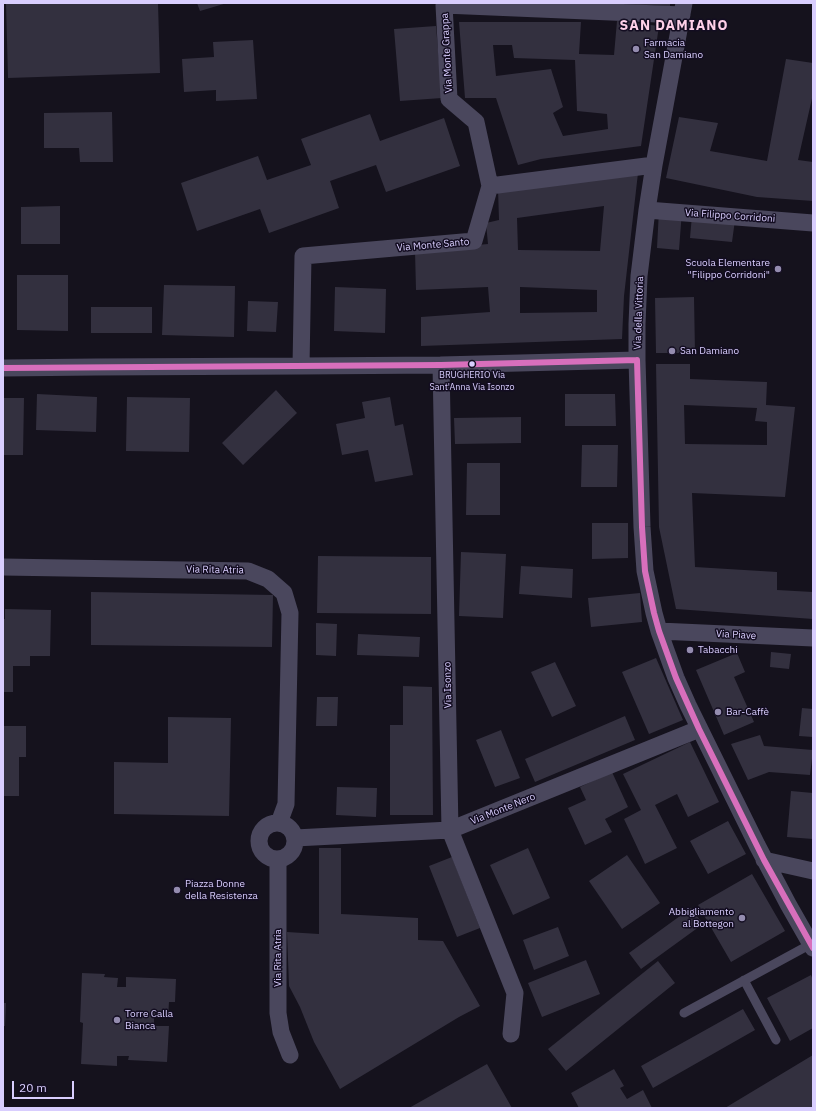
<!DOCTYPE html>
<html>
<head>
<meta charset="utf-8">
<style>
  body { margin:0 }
  #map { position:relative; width:816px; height:1111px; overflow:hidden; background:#15121d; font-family:"IBM Plex Sans",sans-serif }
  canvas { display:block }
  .frame { position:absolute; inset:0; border:4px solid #d9cefe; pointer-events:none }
  .scale { position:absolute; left:12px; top:1081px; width:62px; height:18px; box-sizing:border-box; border:2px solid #d9cefe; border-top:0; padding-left:5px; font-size:12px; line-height:14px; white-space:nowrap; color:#d9cefe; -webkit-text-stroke:3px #130d21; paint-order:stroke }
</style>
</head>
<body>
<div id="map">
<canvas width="816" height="1111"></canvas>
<div class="frame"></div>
<div class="scale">20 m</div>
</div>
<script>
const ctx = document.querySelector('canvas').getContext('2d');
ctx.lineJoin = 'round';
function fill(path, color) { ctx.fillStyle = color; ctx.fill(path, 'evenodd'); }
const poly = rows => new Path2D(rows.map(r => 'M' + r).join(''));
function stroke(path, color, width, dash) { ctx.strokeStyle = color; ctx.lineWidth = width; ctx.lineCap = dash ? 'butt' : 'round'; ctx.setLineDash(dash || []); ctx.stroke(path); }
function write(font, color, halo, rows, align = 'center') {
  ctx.font = font + ' "IBM Plex Sans",sans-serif'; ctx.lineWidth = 3; ctx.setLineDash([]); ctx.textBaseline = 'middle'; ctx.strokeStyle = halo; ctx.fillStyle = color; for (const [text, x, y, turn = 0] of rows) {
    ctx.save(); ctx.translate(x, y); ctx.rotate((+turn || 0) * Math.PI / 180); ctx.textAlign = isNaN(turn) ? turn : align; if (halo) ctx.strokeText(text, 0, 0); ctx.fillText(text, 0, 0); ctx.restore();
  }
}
const building = poly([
  [6,3,158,3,160,73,8,78],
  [197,3,227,3,200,11],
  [606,3,670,3,670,6,606,4],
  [617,21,659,26,641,146,541,159,518,165,496,98,465,98,459,22,581,22,579,54,614,55],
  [493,45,512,45,514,58,575,60,577,111,607,114,608,129,563,136,553,113,563,107,551,69,496,76],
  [436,26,442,98,400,101,394,29],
  [253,40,257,99,216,101,216,90,184,92,182,59,214,57,213,42],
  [786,59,813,63,813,94,798,160,813,162,813,201,757,197,666,178,679,117,718,123,710,151,767,161],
  [112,112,113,162,80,162,79,148,44,148,44,113],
  [370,114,380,141,444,118,460,166,386,192,376,165,330,181,339,208,269,233,260,209,197,231,181,183,258,156,267,180,311,165,301,139],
  [638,173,624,296,622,339,421,346,421,317,490,312,488,287,416,290,415,251,488,244,486,223,499,220,498,189],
  [604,206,600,251,518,250,517,218],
  [520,287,597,290,597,312,520,313],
  [60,206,60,244,21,244,21,207],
  [659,210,682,211,679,250,657,248],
  [692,215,735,220,732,242,690,238],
  [17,275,68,275,68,331,17,330],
  [164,285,235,286,234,337,162,335],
  [335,287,386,289,385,333,334,331],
  [694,297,695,353,656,353,655,298],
  [248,301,278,302,276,332,247,331],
  [91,307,152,307,152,333,91,333],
  [656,364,690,364,690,379,767,382,766,405,795,407,785,497,692,493,695,567,777,572,777,590,813,592,813,619,676,609,659,527],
  [684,405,757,408,755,421,767,422,767,445,685,444],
  [276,390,297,413,243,465,222,443],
  [37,394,97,397,96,432,36,430],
  [565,394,615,394,616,426,565,426],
  [127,397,190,398,189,452,126,451],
  [390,397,395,426,403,424,413,475,375,482,368,450,342,455,336,424,365,418,362,402],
  [3,398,24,398,23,455,3,455],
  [521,417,521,443,455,444,454,418],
  [582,445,618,445,617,487,581,487],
  [467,463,500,463,500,515,466,515],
  [592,523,628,523,628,558,592,559],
  [461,552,506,554,503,618,459,616],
  [318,556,431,557,431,614,317,613],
  [521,566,573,569,572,598,519,594],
  [91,592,273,595,272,647,91,645],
  [640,593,642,622,591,627,588,598],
  [5,609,51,610,50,656,30,656,30,666,13,666,13,692,3,692,3,619,5,619],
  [316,623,337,624,336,656,316,655],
  [358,634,420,637,419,657,357,655],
  [771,652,791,654,789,669,770,667],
  [737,653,745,672,734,677,754,722,724,735,696,670],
  [656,658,683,720,649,734,622,672],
  [555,662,576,706,552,717,531,672],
  [403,686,432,687,433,815,390,815,390,725,403,725],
  [317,697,338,697,337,726,316,726],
  [802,708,813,709,813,737,799,736],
  [625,716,635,740,535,782,525,759],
  [168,717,231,718,229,816,114,814,114,762,168,763],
  [3,726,26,726,26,757,19,757,19,796,3,796],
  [501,730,520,778,495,787,476,740],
  [760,735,764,746,813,750,810,775,769,772,748,780,731,744],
  [690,742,719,802,688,817,677,794,655,805,677,848,645,864,624,819,641,810,623,774],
  [612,772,628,807,605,819,612,832,585,845,568,808,586,800,580,787],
  [337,787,377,788,376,817,336,815],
  [791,791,813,793,813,839,787,837],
  [728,821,746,854,708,874,690,841],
  [319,848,341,848,341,914,418,918,418,940,443,941,480,1006,459,1017,340,1089,314,1042,300,1007,289,986,287,932,319,934],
  [528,848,550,898,513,915,490,865],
  [627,855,660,903,622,929,589,881],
  [452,857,480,928,457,937,429,866],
  [752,874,785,931,731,962,698,905],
  [691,908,703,924,641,969,629,953],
  [558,927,569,956,534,970,523,940],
  [586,960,600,994,542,1017,528,983],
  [658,961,675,983,566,1071,548,1049],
  [82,973,105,974,104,977,118,978,117,987,126,987,126,977,176,979,175,1002,169,1002,168,1018,154,1017,154,1026,169,1026,167,1062,128,1060,129,1056,117,1056,117,1066,81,1064,83,1023,80,1022],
  [811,975,813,980,813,1028,790,1041,767,998],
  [3,1003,6,1003,5,1026,3,1026],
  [743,1009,755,1030,653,1088,641,1066],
  [813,1055,813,1108,725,1108],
  [487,1064,512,1108,409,1108],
  [614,1069,624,1086,620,1088,627,1099,643,1090,652,1108,579,1108,571,1093]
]);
const lane = poly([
  [744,980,776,1040],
  [684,1013,811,944]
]);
const street = poly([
  [684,3,654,165,647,210,639,276,637,324,637,360,642,527,645,571,654,613,659,631,676,678,688,705,757,845,788,904,813,948],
  [490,186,654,165],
  [647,210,813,223],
  [441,365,450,830,515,993,511,1034],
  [301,366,303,256,474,241,490,186,476,122,449,99,444,5,682,15],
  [3,368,96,367,301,366,441,365,637,360],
  [3,567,248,571,268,579,284,593,290,613,286,804,279,823],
  [659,631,813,638],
  '259 841a18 18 0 1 1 36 0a18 18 0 1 1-36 0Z',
  [295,838,450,830,699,729],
  [278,859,278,1013,281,1032,290,1055],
  [764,860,813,871]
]);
const bus1 = poly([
  [637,360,642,527,645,571,654,613,659,631,676,678,699,729,764,860,813,948],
  [3,368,441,365,637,360]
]);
const markers = [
  [636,49,4,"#948caf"],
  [778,269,4,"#948caf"],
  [672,351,4,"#948caf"],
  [472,364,3.5,"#d9cefe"],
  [690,650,4,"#948caf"],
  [718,712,4,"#948caf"],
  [177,890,4,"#948caf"],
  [742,918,4,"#948caf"],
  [117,1020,4,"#948caf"]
];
const busNames = [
  ["BRUGHERIO Via",472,375],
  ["Sant'Anna Via Isonzo",472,387]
];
const poiNames = [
  ["Farmacia",644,43],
  ["San Damiano",644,55],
  ["Scuola Elementare",770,263,"right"],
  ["\"Filippo Corridoni\"",770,275,"right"],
  ["San Damiano",680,351],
  ["Tabacchi",698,650],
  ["Bar-Caffè",726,712],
  ["Piazza Donne",185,884],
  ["della Resistenza",185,896],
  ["Abbigliamento",734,912,"right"],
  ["al Bottegon",734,924,"right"],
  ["Torre Calla",125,1014],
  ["Bianca",125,1026]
];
const streetNames = [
  ["Via Monte Grappa",447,53,-93],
  ["Via Filippo Corridoni",730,216,4],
  ["Via Monte Santo",433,245,-5],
  ["Via della Vittoria",639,313,-88],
  ["Via Rita Atria",215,570,1],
  ["Via Piave",736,635,3],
  ["Via Isonzo",448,685,-91],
  ["Via Monte Nero",503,809,-22],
  ["Via Rita Atria",278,958,-90]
];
const districtNames = [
  ["SAN DAMIANO",674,26]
];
fill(building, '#33303f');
stroke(lane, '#4a475d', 9);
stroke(street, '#4a475d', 17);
stroke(bus1, '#d86fbc', 6);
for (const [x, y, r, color] of markers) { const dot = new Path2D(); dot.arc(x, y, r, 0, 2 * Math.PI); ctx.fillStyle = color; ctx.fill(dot); stroke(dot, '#130d21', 1.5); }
write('9px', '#d9cefe', '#130d21', busNames);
write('10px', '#d9cefe', '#130d21', poiNames, 'left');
write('10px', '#d9cefe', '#130d21', streetNames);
ctx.letterSpacing = '1px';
write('bold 14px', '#fed0e8', '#130d21', districtNames);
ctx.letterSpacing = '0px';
</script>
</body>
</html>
